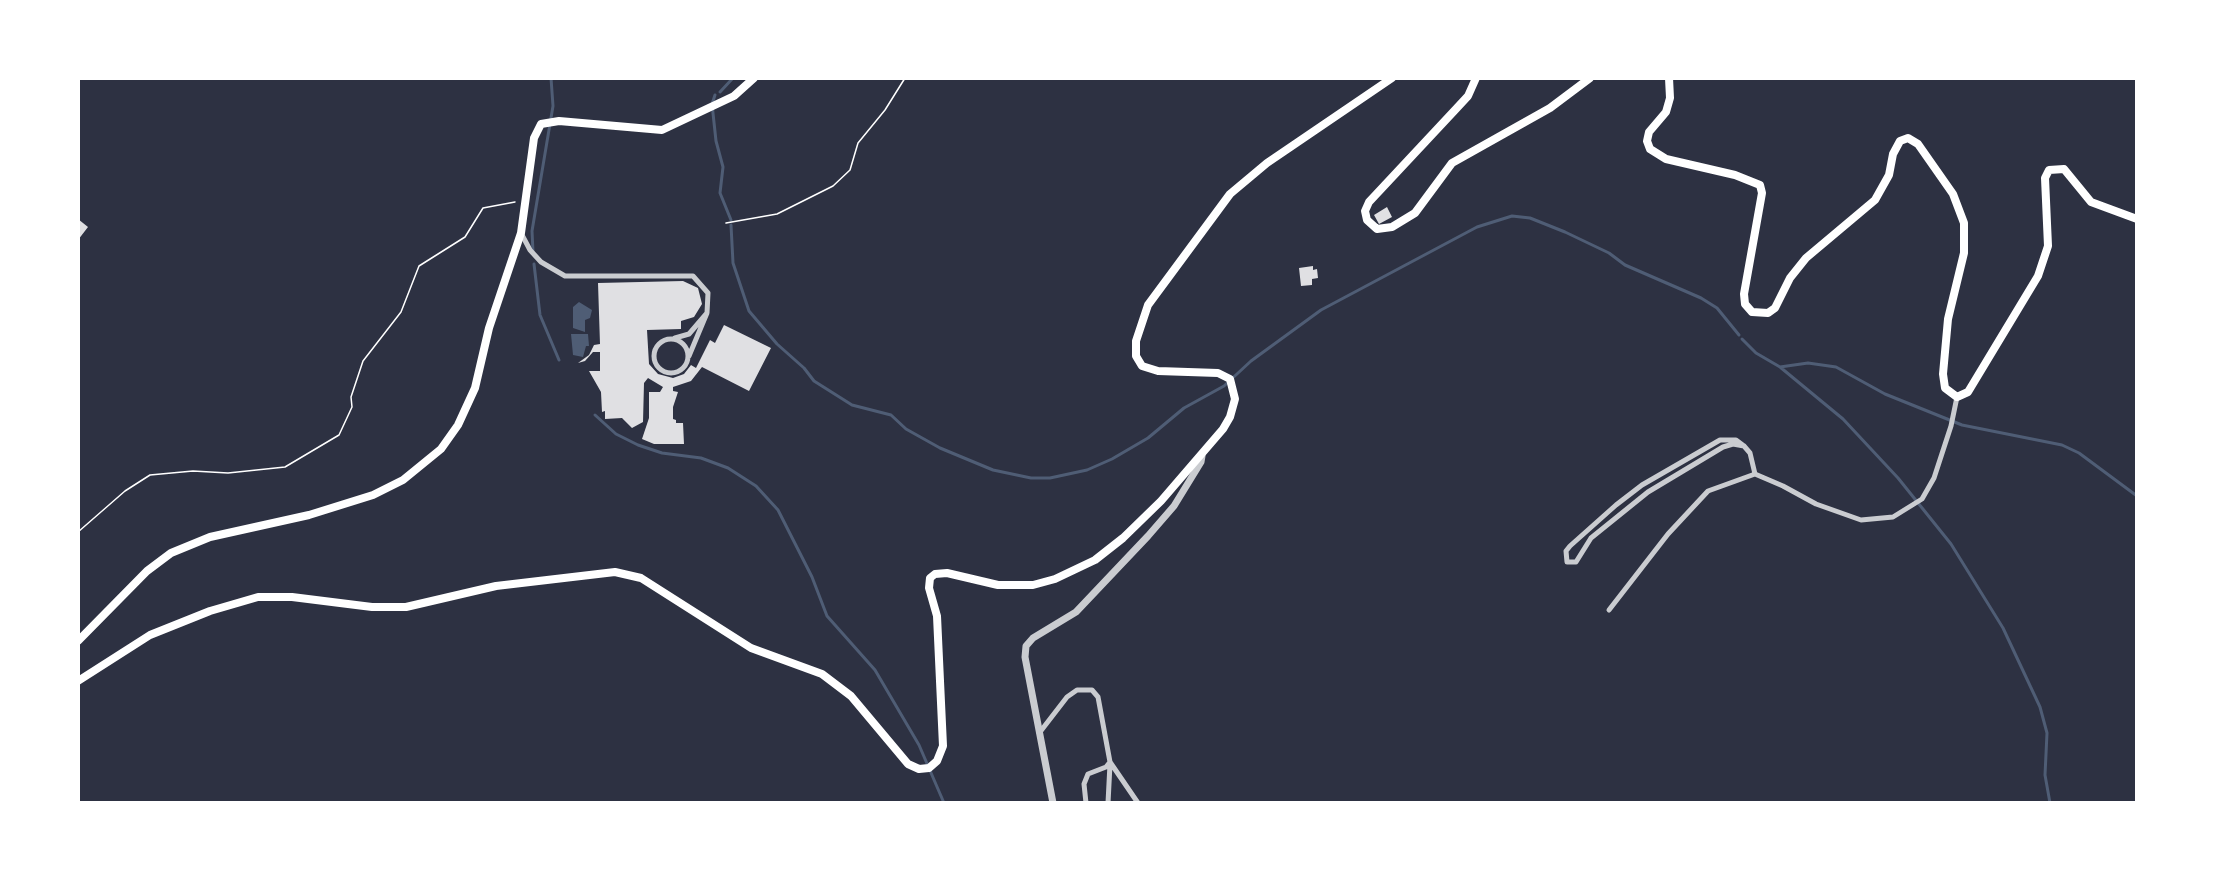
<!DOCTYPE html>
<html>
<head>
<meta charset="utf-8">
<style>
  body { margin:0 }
  #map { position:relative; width:2215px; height:881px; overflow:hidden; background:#2d3142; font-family:"Source Serif 4",serif }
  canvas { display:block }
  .frame { position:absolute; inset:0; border:80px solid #fff; pointer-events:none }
</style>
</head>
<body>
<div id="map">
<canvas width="2215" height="881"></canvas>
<div class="frame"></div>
</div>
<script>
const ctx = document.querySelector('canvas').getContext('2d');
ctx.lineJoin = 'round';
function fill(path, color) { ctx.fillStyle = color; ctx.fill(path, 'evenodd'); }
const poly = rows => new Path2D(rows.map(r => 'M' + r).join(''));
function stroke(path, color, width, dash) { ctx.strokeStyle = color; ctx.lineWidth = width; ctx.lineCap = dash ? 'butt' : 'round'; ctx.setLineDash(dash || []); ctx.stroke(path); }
const water = poly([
  [579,302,592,310,590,318,585,320,585,332,573,328,573,307],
  [571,334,588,334,589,346,586,346,583,357,573,355]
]);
const stream = poly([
  [720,92,733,78],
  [715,95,712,104,716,141,723,167,720,193,731,220],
  [731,225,733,263,749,311,777,344,804,368,814,381,852,405,891,415,906,429,940,448,993,470,1031,478,1050,478,1087,470,1112,459,1148,438,1184,408,1224,386,1251,361,1321,310,1477,227,1512,216,1530,218,1565,232,1609,253,1625,265,1701,298,1717,308,1739,335],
  [533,252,532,231,553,106,551,78],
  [534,264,540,315,559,360],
  [1742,339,1756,353,1780,367,1843,419,1898,478,1951,544,2003,628,2040,707,2047,733,2045,775,2050,803],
  [1780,367,1808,363,1836,367,1885,394,1962,425,2062,445,2079,453,2137,496],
  [595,415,616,434,638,445,662,453,701,458,728,468,756,486,778,510,812,577,827,616,875,670,919,745,944,803]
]);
const building = poly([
  [1387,207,1392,217,1379,224,1374,215],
  [78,219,88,227,78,240],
  [1313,266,1313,270,1317,269,1318,278,1312,279,1312,285,1301,286,1299,268],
  [683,281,698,288,702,304,694,317,681,321,681,329,647,330,649,364,658,374,673,378,684,374,691,365,696,368,710,340,715,343,724,325,771,348,749,391,702,367,691,381,673,387,673,391,678,392,673,407,673,419,676,420,676,423,683,423,684,444,654,444,642,439,649,418,649,392,660,392,663,387,648,378,644,383,643,422,632,428,622,418,605,419,605,411,602,412,601,392,589,371,600,371,600,352,593,352,585,361,578,363,589,355,594,345,600,344,598,283]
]);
const path = poly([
  [726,223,777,214,833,186,850,170,858,143,885,110,905,78],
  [78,532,125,491,150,475,193,471,228,473,285,467,339,435,352,407,351,397,363,361,401,312,419,266,465,237,483,208,515,202]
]);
const minor = poly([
  [521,233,530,250,541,262,565,276,693,276,708,293,707,313],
  [675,338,689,334,707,313,689,356],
  '654 356a17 17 0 1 1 34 0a17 17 0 1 1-34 0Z',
  [1744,446,1733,444,1723,447,1648,492,1591,538,1576,562,1567,562,1566,551,1570,546,1616,505,1642,485,1720,440,1736,440,1744,446,1750,453,1755,474,1783,486,1816,504,1861,520,1893,517,1922,499,1934,478,1951,426,1957,397],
  [1609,610,1668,534,1708,491,1755,474],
  [1040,732,1067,697,1077,690,1092,690,1098,697,1110,762,1138,803],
  [1086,803,1084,784,1088,774,1106,767,1110,762],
  [1108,803,1110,764]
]);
const tertiary = poly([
  [1053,803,1025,657,1026,646,1033,638,1076,612,1148,536,1174,506,1201,462,1202,456]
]);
const secondary = poly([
  [1476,78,1468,96,1455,110,1369,202,1365,211,1367,220,1377,229,1392,227,1415,213,1452,163,1550,108,1590,78],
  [1669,78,1670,98,1666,112,1649,132,1647,141,1650,149,1666,159,1735,175,1760,185,1762,193,1744,294,1745,304,1752,312,1768,313,1775,308,1790,278,1806,258,1875,200,1889,175,1893,154,1900,141,1908,138,1918,144,1953,194,1964,223,1964,253,1948,319,1943,374,1945,388,1957,397,1968,392,2038,276,2048,246,2045,178,2049,170,2064,169,2091,202,2137,219],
  [78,641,147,571,171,553,210,537,309,515,373,495,403,480,441,449,458,425,475,388,489,328,521,233,534,138,541,124,559,121,662,130,734,96,754,78],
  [78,681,150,635,210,611,258,597,292,597,372,607,406,607,496,586,615,572,641,578,751,648,822,674,851,696,908,764,919,769,929,768,937,761,943,746,937,616,929,588,930,578,935,574,947,573,998,585,1033,585,1055,579,1095,560,1123,538,1161,501,1223,429,1230,417,1235,399,1230,379,1218,373,1158,371,1142,366,1136,356,1136,341,1148,305,1230,194,1267,163,1392,78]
]);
fill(water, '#4f5d75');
stroke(stream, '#4f5d75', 3);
fill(building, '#e0e0e3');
stroke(path, '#fff', 1.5);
stroke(minor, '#caccd0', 5);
stroke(tertiary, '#caccd0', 7);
stroke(secondary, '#fff', 8);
</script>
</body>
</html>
